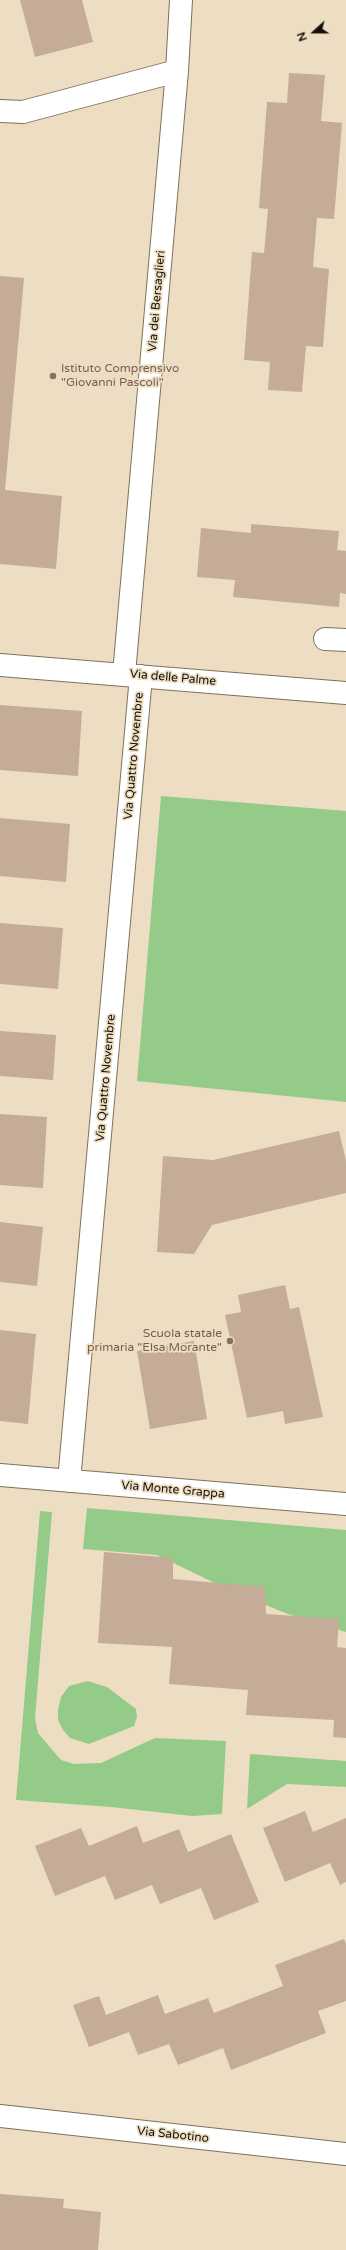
<!DOCTYPE html>
<html>
<head>
<meta charset="utf-8">
<style>
  body { margin:0 }
  #map { position:relative; width:346px; height:2250px; overflow:hidden; background:#eddec3; font-family:"Varela Round",sans-serif }
  canvas { display:block }
  .north { position:absolute; left:294px; top:12px; width:40px; height:40px; -webkit-text-stroke:3px #eddec3; paint-order:stroke; rotate:249deg; font-size:11px; font-weight:700; line-height:16px; text-align:center; color:#161108 }
  .north::after { content:''; display:block; margin:auto; width:14px; height:18px; background:#161108; clip-path:polygon(50% 0,100% 100%,50% 72%,0 100%) }
</style>
</head>
<body>
<div id="map">
<canvas width="346" height="2250"></canvas>
<div class="north">N</div>
</div>
<script>
const ctx = document.querySelector('canvas').getContext('2d');
ctx.lineJoin = 'round';
function fill(path, color) { ctx.fillStyle = color; ctx.fill(path, 'evenodd'); }
const poly = rows => new Path2D(rows.map(r => 'M' + r).join(''));
function stroke(path, color, width, dash) { ctx.strokeStyle = color; ctx.lineWidth = width; ctx.lineCap = dash ? 'butt' : 'round'; ctx.setLineDash(dash || []); ctx.stroke(path); }
function write(font, color, halo, rows, align = 'center') {
  ctx.font = font + ' "Varela Round",sans-serif'; ctx.lineWidth = 3.5; ctx.setLineDash([]); ctx.textBaseline = 'middle'; ctx.strokeStyle = halo; ctx.fillStyle = color; for (const [text, x, y, turn = 0] of rows) {
    ctx.save(); ctx.translate(x, y); ctx.rotate((+turn || 0) * Math.PI / 180); ctx.textAlign = isNaN(turn) ? turn : align; if (halo) ctx.strokeText(text, 0, 0); ctx.fillText(text, 0, 0); ctx.restore();
  }
}
const green = poly([
  [161,796,346,811,346,1102,137,1081],
  [87,1508,346,1530,346,1632,288,1614,231,1591,157,1555,83,1549],
  [40,1511,52,1512,35,1718,38,1733,61,1760,74,1764,101,1763,155,1738,226,1741,222,1814,192,1816,111,1807,16,1800],
  [88,1681,107,1687,136,1709,137,1717,134,1726,89,1744,70,1738,63,1730,58,1720,58,1710,61,1697,69,1686],
  [250,1754,346,1761,346,1787,287,1784,247,1809]
]);
const building = poly([
  [20,0,82,0,93,42,35,57],
  [289,73,325,75,321,121,342,123,334,219,317,218,313,267,329,269,323,347,306,346,302,392,268,390,270,362,244,360,252,252,264,253,268,209,259,208,267,102,287,103],
  [0,276,24,278,5,490,62,496,56,569,0,564],
  [251,524,339,531,337,550,346,551,346,594,340,593,339,607,233,597,235,580,197,577,201,528,251,533],
  [0,705,82,711,78,776,0,770],
  [0,818,70,824,66,882,0,876],
  [0,923,63,928,58,989,0,984],
  [0,1031,56,1035,53,1080,0,1076],
  [0,1114,47,1117,43,1188,0,1185],
  [339,1131,346,1161,346,1193,212,1225,194,1254,157,1252,163,1156,213,1160],
  [0,1222,43,1227,37,1286,0,1282],
  [285,1285,290,1309,299,1307,323,1417,285,1424,283,1411,247,1418,225,1315,241,1312,238,1295],
  [0,1330,36,1334,28,1424,0,1421],
  [194,1341,207,1419,150,1429,137,1351],
  [104,1552,173,1558,173,1579,265,1587,266,1614,339,1619,337,1647,346,1648,346,1738,333,1737,334,1720,246,1715,248,1690,169,1684,172,1647,98,1643],
  [305,1811,313,1832,346,1818,346,1882,340,1885,330,1863,285,1882,263,1828],
  [137,1826,143,1843,179,1829,188,1852,231,1834,259,1902,214,1920,201,1888,160,1904,152,1885,115,1900,105,1876,55,1896,35,1846,81,1828,89,1846],
  [344,1939,346,1944,346,2001,318,2011,326,2033,231,2070,223,2048,178,2065,169,2044,138,2055,129,2032,89,2047,73,2005,99,1996,106,2015,158,1995,165,2014,208,1998,214,2013,283,1986,275,1965],
  [0,2194,64,2199,63,2208,101,2212,98,2250,0,2250]
]);
const minor = poly([
  [0,111,23,112,177,71],
  [325,639,346,640],
  [0,665,346,693],
  [124,674,177,71,181,0],
  [0,1475,346,1504],
  [69,1481,141,676],
  [0,2116,346,2154]
]);
const markers = [
  [53,376,4,"#8d6e63"],
  [230,1341,4,"#8d6e63"]
];
const streetNames = [
  ["Via dei Bersaglieri",157,301,-85],
  ["Via delle Palme",173,678,5],
  ["Via Quattro Novembre",134,756,-85],
  ["Via Quattro Novembre",106,1078,-85],
  ["Via Monte Grappa",173,1490,5],
  ["Via Sabotino",173,2135,6]
];
const educationNames = [
  ["Istituto Comprensivo",61,369],
  ["\"Giovanni Pascoli\"",61,383],
  ["Scuola statale",222,1334,"right"],
  ["primaria \"Elsa Morante\"",222,1348,"right"]
];
fill(green, '#94cb88');
fill(building, '#c4ac98');
stroke(minor, '#7e7159', 24);
stroke(minor, '#fff', 22);
for (const [x, y, r, color] of markers) { const dot = new Path2D(); dot.arc(x, y, r, 0, 2 * Math.PI); ctx.fillStyle = color; ctx.fill(dot); stroke(dot, '#eddec3', 1.5); }
write('12px', '#161108', '#eddec3', streetNames);
write('12px', '#785e54', '#eddec3', educationNames, 'left');
</script>
</body>
</html>
